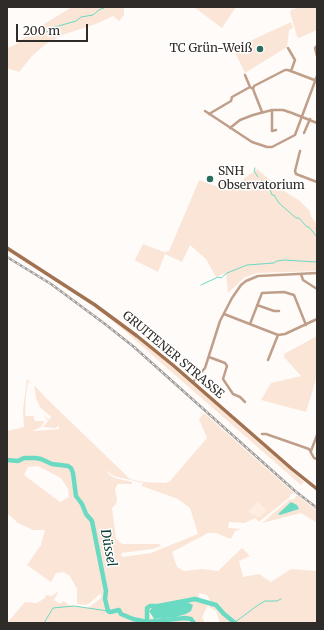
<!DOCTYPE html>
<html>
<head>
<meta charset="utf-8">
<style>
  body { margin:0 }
  #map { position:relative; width:324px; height:630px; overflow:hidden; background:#fffbf8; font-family:Merriweather,serif }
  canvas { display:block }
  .frame { position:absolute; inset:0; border:8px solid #2f2b29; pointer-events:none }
  .scale { position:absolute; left:16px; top:24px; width:72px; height:18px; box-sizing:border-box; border:2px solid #2f2b29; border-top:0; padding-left:5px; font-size:12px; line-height:14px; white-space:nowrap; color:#2f2b29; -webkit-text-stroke:3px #fff; paint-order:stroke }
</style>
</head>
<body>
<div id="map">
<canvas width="324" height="630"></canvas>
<div class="frame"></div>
<div class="scale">200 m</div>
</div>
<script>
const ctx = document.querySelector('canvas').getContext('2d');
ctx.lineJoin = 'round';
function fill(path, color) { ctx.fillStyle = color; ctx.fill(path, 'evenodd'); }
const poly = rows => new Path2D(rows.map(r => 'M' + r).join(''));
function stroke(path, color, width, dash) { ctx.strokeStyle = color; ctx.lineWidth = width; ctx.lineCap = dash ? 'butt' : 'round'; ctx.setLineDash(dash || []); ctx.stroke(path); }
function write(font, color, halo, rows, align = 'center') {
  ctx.font = font + ' Merriweather,serif'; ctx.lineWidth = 3; ctx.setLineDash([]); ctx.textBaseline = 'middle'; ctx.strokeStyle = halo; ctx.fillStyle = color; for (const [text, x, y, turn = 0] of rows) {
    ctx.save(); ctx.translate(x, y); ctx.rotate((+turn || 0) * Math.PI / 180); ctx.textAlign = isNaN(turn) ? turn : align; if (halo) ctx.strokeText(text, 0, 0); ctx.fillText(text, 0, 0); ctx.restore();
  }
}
const built = poly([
  [258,502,266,511,259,517,247,512]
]);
const green = poly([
  [72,7,124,7,124,15,119,21,113,16,96,24,62,35,46,44,32,56,19,72,7,68,7,48,15,45,31,32],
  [194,7,236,7,222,28],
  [300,7,317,7,317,30,299,38,297,37,290,12,291,10],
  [291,22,293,28,289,30,287,47,245,73,234,50,237,47],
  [257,169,281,189,300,201,309,210,311,216,317,225,317,271,258,273,245,277,228,293,226,273,216,277,206,259,190,245,182,262,165,254,158,272,136,261,135,260,143,244,164,252,169,251,192,197,199,180,218,187,222,178,237,184],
  [99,309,162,357,304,482,301,485,120,327,98,310],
  [317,336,317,376,306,412,261,400,271,383,301,376,284,357,284,354],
  [27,379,32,384,28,382,26,395,25,416,33,416,35,421,44,421,44,422,41,427,32,431,61,429,59,429,59,425,56,428,43,427,48,421,43,415,49,420,51,417,59,424,40,407,36,398,34,385,46,398,130,479,143,482,166,483,170,481,207,438,199,419,204,413,294,493,290,495,290,497,260,521,259,522,255,518,245,523,229,522,228,528,241,529,235,531,231,539,216,533,208,533,172,552,177,567,184,571,202,569,218,571,242,548,250,556,239,561,243,577,259,574,271,582,291,569,317,571,317,623,220,623,216,611,209,607,211,602,207,595,199,593,199,599,208,601,208,605,202,617,205,623,195,623,190,618,187,623,7,623,25,602,37,603,45,598,46,595,52,596,57,592,58,593,54,600,60,604,64,601,68,605,88,608,101,598,101,593,91,602,86,605,77,604,77,589,70,576,63,572,56,573,51,582,27,565,41,545,45,530,33,530,18,523,7,513,7,431,24,427,23,410],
  [38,466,61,478,68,489,69,497,60,502,24,475,28,467],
  [105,470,114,476,143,483,142,486,178,499,190,508,198,534,151,553,122,557,121,553,152,549,161,546,159,544,122,544,116,539,112,508,116,504,117,499,115,489,118,484,132,484,132,482,115,478,110,475],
  [258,502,266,511,259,517,248,512],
  [187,602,186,614,176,617,154,619,151,617,149,611],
  [297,495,317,511,317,523,301,513,262,523,289,500,294,499]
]);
const water = poly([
  [291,502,297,505,299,509,280,515,278,514],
  [187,602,193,605,191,611,186,614,176,617,154,619,149,611,152,608]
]);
const stream = poly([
  [43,34,55,27,76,21,81,17,93,15,99,10,106,7],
  [255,168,254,171,258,177],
  [262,180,263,185,270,189,272,195,274,195,279,203,296,218,299,218,307,227,309,227,317,237],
  [201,285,218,277,221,278,227,273,247,265,274,263,277,261,284,260,317,262],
  [44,623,53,608,74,606,108,611],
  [234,623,258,605,265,601,277,601,281,599]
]);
const river = poly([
  [7,460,18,461,24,458,35,458,41,459,52,464,68,466,71,468,73,473,76,496,82,504,86,514,92,521,106,591,105,599,108,611,110,612,119,610,121,614,133,619,147,622,185,618,191,619,194,623],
  [147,622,147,608,150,606,158,606,195,599,216,605,224,614,235,623]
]);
const minor = poly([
  [317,46,315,48,317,56],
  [288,48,295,60,291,71],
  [245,75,250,87,253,89,262,112],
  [253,89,254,86,285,70,288,70,317,81],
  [272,110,272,131,276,130],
  [205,111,252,142,267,147,272,147,295,135,317,76],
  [209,114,231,101,232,97,250,87],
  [230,128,240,120,253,115,272,110,283,110,292,113,317,123],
  [304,133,310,119],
  [300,151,295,171,296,174,317,182],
  [301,274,303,280,317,289],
  [257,305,274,311,279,311],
  [224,314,278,335,285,334,317,319],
  [250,324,262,293,284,292,294,295,306,325],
  [209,357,225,363,227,366,223,379,233,394,240,397,245,402],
  [268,360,278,335],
  [193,382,205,368,220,321,232,298,241,285,246,281,258,276,317,273],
  [262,434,266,434,309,449,314,458,317,459],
  [311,451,317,435]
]);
const secondary = poly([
  [7,248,95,305,137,336,174,366,292,469,317,489]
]);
const rail = poly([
  [7,257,51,284,105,324,134,347,295,491,317,508]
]);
const markers = [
  [260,49,4,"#286c5e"],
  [210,179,4,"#286c5e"]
];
const poiNames = [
  ["TC Grün-Weiß",252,49],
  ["SNH",218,172,"left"],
  ["Observatorium",218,186,"left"]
];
const streetNames = [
  ["GRUITENER STRASSE",173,355,40]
];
const waterNames = [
  ["Düssel",108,548,79]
];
fill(built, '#ffede2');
fill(green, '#fbe5d7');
fill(water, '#6bdac2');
stroke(stream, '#6bdac2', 1);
stroke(river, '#6bdac2', 4.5);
stroke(minor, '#bf9f8a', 2.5);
stroke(secondary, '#a07252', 3.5);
stroke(rail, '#a19d9a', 2.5);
stroke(rail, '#fff', 1, [3]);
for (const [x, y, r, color] of markers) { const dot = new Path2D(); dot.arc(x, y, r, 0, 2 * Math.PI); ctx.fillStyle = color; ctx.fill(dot); stroke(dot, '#fff', 1.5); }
write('12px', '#2f2b29', '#fff', poiNames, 'right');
write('12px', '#2f2b29', '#fff', streetNames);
write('italic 13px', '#0d4137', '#fff', waterNames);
</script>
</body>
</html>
